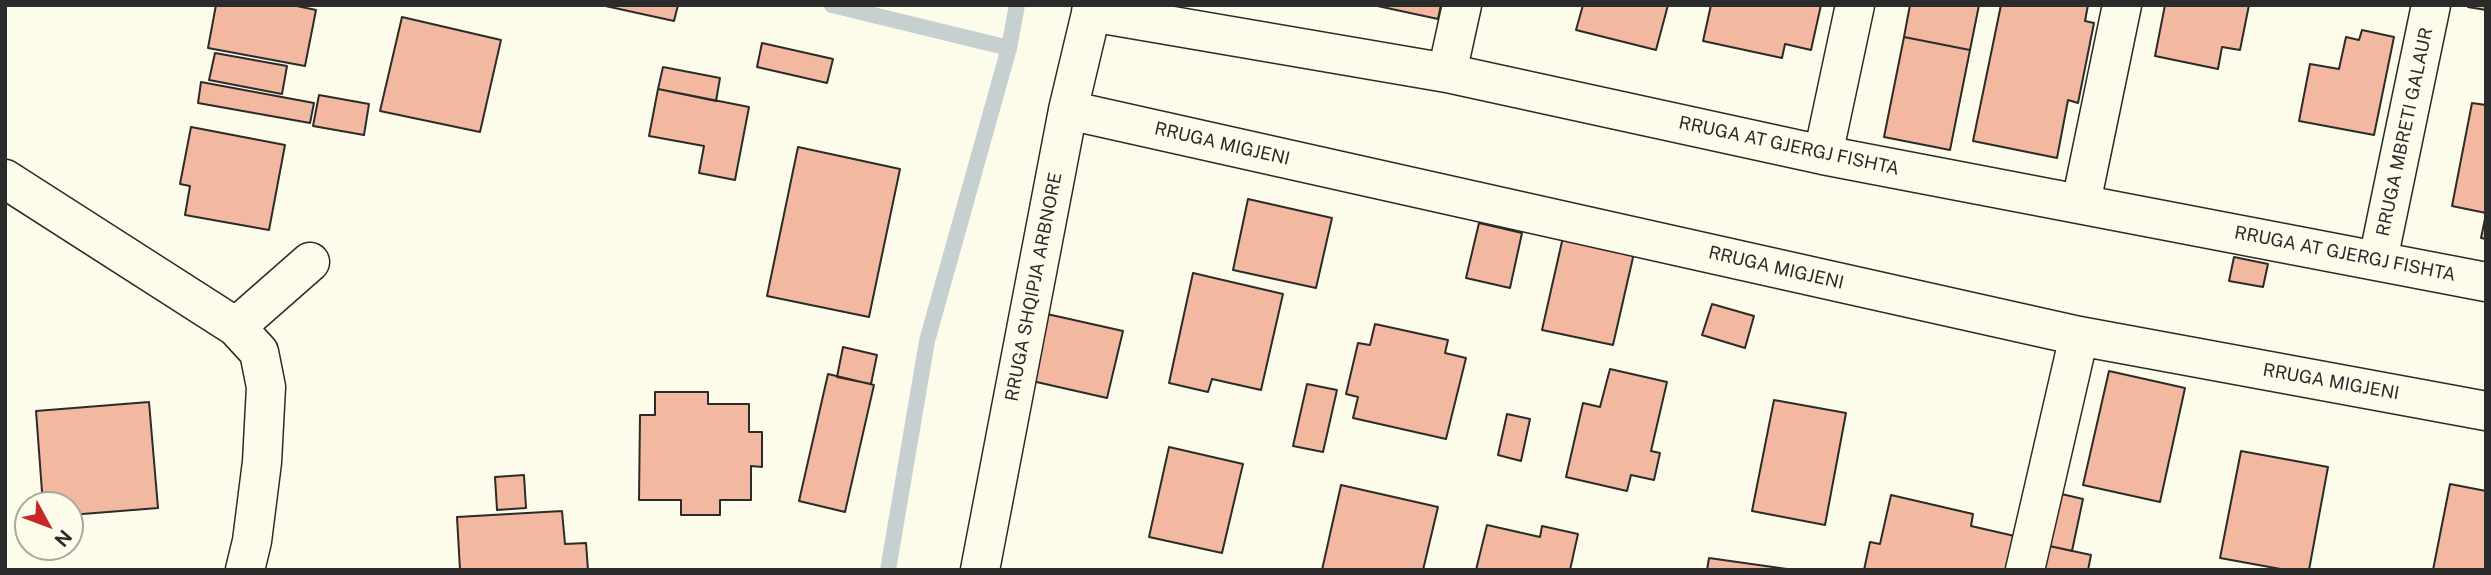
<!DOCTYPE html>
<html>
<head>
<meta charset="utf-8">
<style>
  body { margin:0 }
  #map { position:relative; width:2491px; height:575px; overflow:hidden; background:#fdfbea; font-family:"Public Sans",sans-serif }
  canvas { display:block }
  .frame { position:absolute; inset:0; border:7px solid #2b2b2b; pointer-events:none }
  .north { position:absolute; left:14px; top:491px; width:70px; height:70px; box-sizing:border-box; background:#fdfbea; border:2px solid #a9a89e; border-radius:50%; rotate:131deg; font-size:19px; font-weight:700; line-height:28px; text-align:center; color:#2b2b2b }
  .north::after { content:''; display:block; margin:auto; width:24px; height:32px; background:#c62828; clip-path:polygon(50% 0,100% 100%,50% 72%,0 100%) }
</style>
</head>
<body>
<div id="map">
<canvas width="2491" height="575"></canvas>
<div class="frame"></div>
<div class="north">N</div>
</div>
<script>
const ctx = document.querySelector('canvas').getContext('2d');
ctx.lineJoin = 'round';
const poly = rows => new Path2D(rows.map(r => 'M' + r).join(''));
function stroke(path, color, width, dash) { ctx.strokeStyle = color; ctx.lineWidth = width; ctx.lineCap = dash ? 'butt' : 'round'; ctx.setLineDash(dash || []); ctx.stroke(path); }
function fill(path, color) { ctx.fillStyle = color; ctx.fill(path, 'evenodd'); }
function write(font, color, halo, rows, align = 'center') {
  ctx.font = font + ' "Public Sans",sans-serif'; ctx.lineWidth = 5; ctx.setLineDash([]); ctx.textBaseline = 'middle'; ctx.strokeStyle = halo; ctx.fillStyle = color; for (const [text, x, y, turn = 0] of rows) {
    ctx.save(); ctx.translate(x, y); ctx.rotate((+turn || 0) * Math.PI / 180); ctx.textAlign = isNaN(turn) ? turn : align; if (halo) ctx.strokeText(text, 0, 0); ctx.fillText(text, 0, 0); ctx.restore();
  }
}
const stream = poly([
  [832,5,1009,48],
  [888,570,927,341,1009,48,1017,5]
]);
const building = poly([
  [216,5,292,5,316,10,305,66,208,48,216,5],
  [601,5,678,5,674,21,601,5],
  [1373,5,1441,5,1438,19,1373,5],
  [1583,5,1668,5,1656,50,1576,30,1583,5],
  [1711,5,1821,5,1811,50,1785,44,1782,58,1703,41,1711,5],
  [1910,5,1979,5,1970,50,1904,37,1910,5],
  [2001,5,2088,5,2085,21,2094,23,2078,103,2068,100,2057,158,1973,141,2001,5],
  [2165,5,2249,5,2240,50,2222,47,2218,69,2155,56,2165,5],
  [2468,5,2486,5,2486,10,2468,7,2468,5],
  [402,17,501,40,480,132,380,111,402,17],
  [2362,30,2394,37,2374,135,2299,121,2310,64,2339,69,2346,37,2359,40,2362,30],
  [1904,37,1970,50,1950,150,1884,137,1904,37],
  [762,43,833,59,827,83,757,67,762,43],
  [215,53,287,66,282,94,209,80,215,53],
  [663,67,720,78,716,101,658,89,663,67],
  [201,82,314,103,310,123,198,103,201,82],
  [658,89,749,107,735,180,699,173,704,146,649,136,658,89],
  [319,95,369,104,364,135,313,126,319,95],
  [2472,103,2486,105,2486,213,2452,206,2472,103],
  [191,127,285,145,269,230,185,215,190,186,180,184,191,127],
  [798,147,900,169,869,317,767,296,798,147],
  [1248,199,1332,218,1316,288,1233,270,1248,199],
  [2486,214,2486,239,2481,238,2486,214],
  [1479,223,1522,233,1510,288,1466,278,1479,223],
  [1563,237,1634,253,1613,345,1542,330,1563,237],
  [2234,257,2268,264,2263,287,2229,281,2234,257],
  [1193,273,1283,294,1261,390,1212,379,1208,392,1169,383,1193,273],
  [1712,304,1754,316,1745,348,1702,335,1712,304],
  [1047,314,1123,331,1107,398,1032,381,1047,314],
  [1375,324,1448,340,1445,353,1466,358,1446,439,1353,418,1358,397,1346,394,1358,343,1370,345,1375,324],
  [843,347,877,355,871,384,837,377,843,347],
  [1610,369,1667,382,1651,451,1660,453,1654,480,1631,475,1627,491,1566,477,1583,403,1600,407,1610,369],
  [2109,371,2185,388,2160,502,2083,485,2109,371],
  [828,374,874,385,845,512,799,501,828,374],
  [1307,384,1337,390,1323,452,1293,446,1307,384],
  [655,392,708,392,708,404,749,404,749,432,762,432,762,467,751,466,751,500,720,500,720,515,681,515,681,500,639,500,640,415,655,415,655,392],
  [1774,400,1846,413,1825,525,1752,511,1774,400],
  [149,402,158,508,70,515,70,505,43,505,36,411,149,402],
  [1507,414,1530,419,1521,461,1498,455,1507,414],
  [1169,447,1243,464,1222,553,1149,537,1169,447],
  [2241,451,2328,467,2309,570,2286,570,2220,558,2241,451],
  [524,475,526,508,497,510,495,477,524,475],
  [2450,484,2486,491,2486,570,2433,570,2450,484],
  [1341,485,1438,507,1423,570,1322,570,1341,485],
  [2057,493,2083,499,2072,551,2045,545,2057,493],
  [1891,495,1973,514,1971,526,2019,537,2012,570,1864,570,1870,542,1880,544,1891,495],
  [562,511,565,544,586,543,588,570,460,570,457,517,562,511],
  [1487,525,1540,537,1542,526,1578,534,1570,570,1476,570,1487,525],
  [2045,545,2091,555,2088,570,2043,570,2045,545],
  [1709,558,1794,570,1707,570,1709,558]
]);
const street = poly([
  [1091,12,1447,73,1823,155,2486,282],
  [1447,73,1462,5],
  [1068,110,2079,336,2486,411],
  [1823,155,1855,5],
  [5,179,236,327,259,352,266,387,262,462,252,541,245,570],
  [2081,203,2122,5],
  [2378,260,2431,5],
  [236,327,310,262],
  [980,570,1068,110,1093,5],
  [2025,570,2079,336]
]);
const streetNames = [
  ["RRUGA MBRETI GALAUR",2405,132,-78],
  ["RRUGA MIGJENI",1222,144,13],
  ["RRUGA AT GJERGJ FISHTA",1789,146,12],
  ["RRUGA AT GJERGJ FISHTA",2345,254,11],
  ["RRUGA MIGJENI",1776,268,13],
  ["RRUGA SHQIPJA ARBNORE",1034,287,-79],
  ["RRUGA MIGJENI",2331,382,10]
];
stroke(stream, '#c7d0d0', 16);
fill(building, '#f2b8a0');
stroke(building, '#2b2b2b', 2);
stroke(street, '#2b2b2b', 41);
stroke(street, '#fdfbea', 38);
write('18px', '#2b2b2b', '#fdfbea', streetNames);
</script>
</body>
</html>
